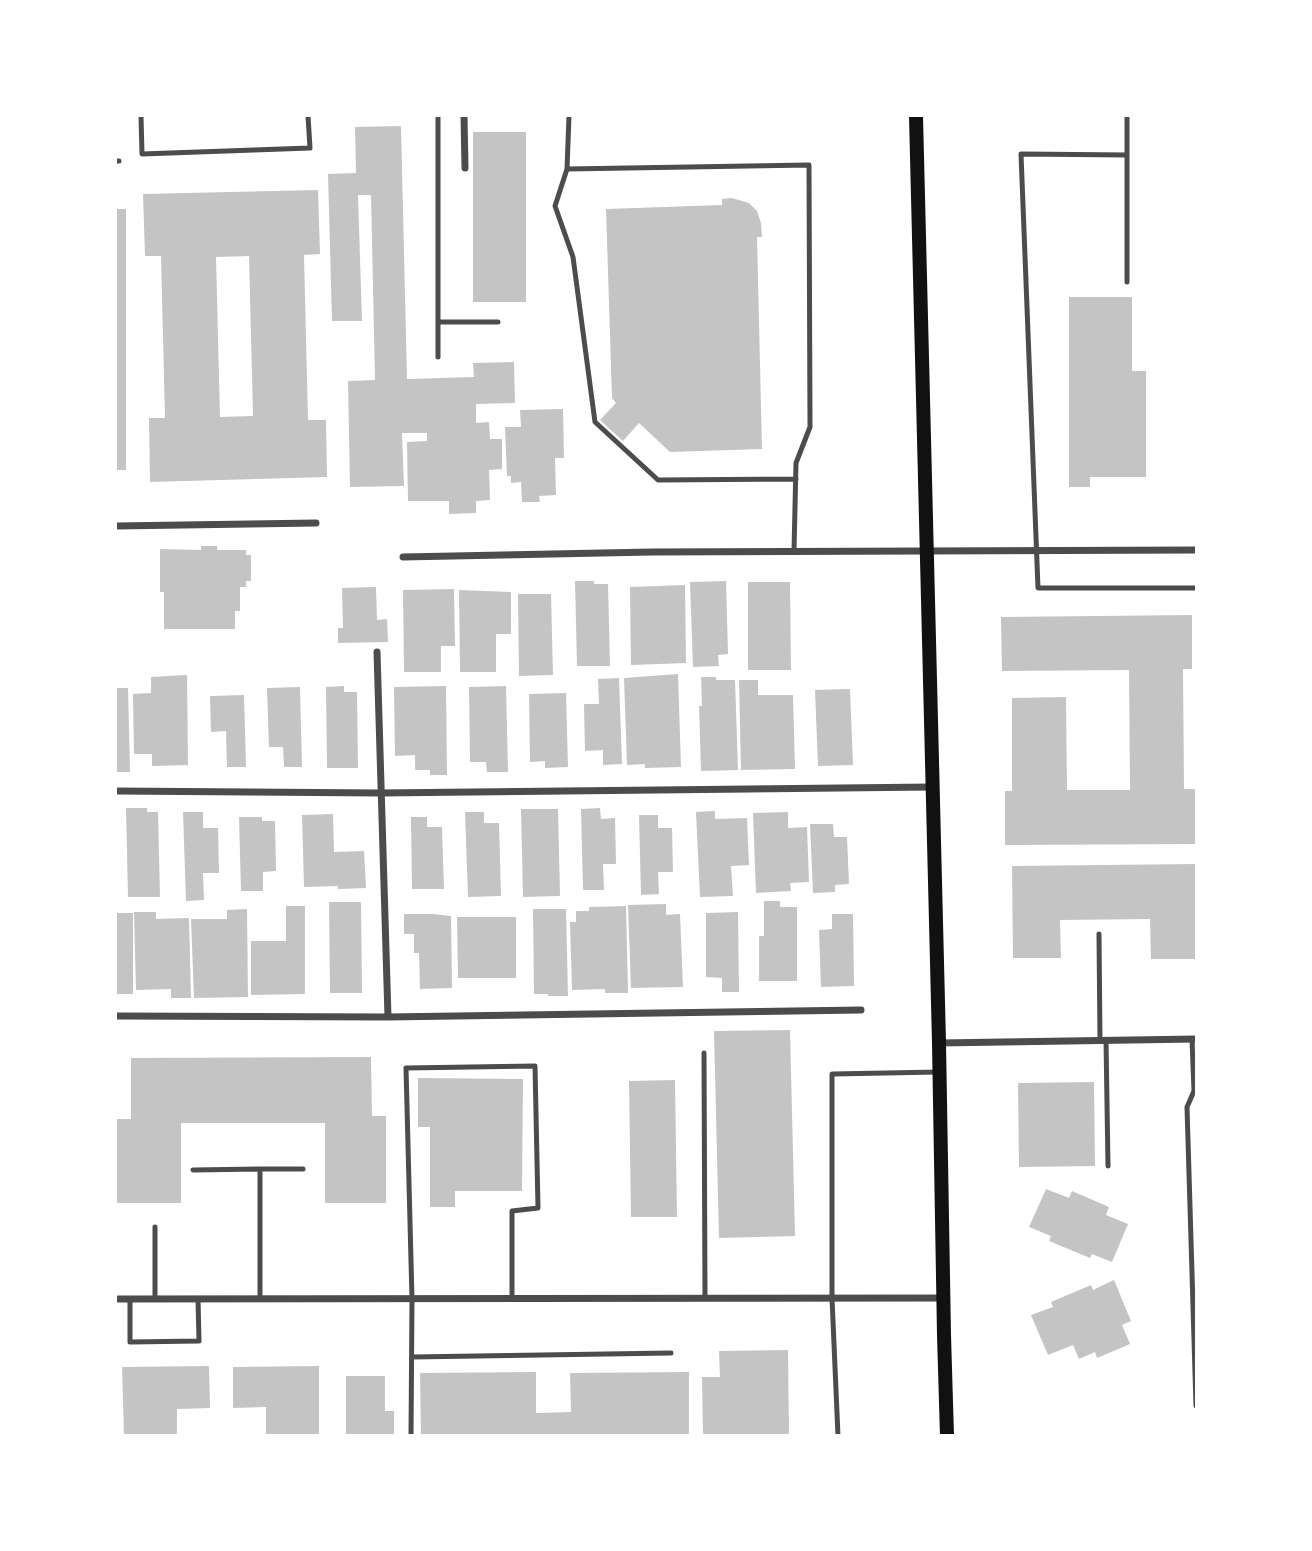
<!DOCTYPE html>
<html>
<head>
<meta charset="utf-8">
<style>
  body { margin:0 }
  #map { position:relative; width:1312px; height:1551px; overflow:hidden; background:#fff; font-family:"Asap Condensed",sans-serif }
  canvas { display:block }
  .frame { position:absolute; inset:0; border:117px solid #fff; pointer-events:none }
</style>
</head>
<body>
<div id="map">
<canvas width="1312" height="1551"></canvas>
<div class="frame"></div>
</div>
<script>
const ctx = document.querySelector('canvas').getContext('2d');
ctx.lineJoin = 'round';
function fill(path, color) { ctx.fillStyle = color; ctx.fill(path, 'evenodd'); }
const poly = rows => new Path2D(rows.map(r => 'M' + r).join(''));
function stroke(path, color, width, dash) { ctx.strokeStyle = color; ctx.lineWidth = width; ctx.lineCap = dash ? 'butt' : 'round'; ctx.setLineDash(dash || []); ctx.stroke(path); }
const building = poly([
  [401,126,407,379,474,377,473,363,514,362,515,403,476,404,476,423,489,422,490,439,502,439,502,469,489,470,490,500,476,501,476,513,449,514,449,501,408,501,407,442,427,441,427,433,402,433,404,486,350,487,348,381,375,380,371,195,358,195,362,321,332,321,328,174,356,173,355,127],
  [473,132,526,132,526,302,473,302],
  [318,190,320,254,304,255,308,420,326,420,327,477,150,482,149,418,165,418,161,256,145,256,143,194],
  [249,256,253,416,220,417,216,257],
  [732,198,749,203,757,211,761,223,762,237,757,237,762,449,670,452,639,423,623,441,600,420,616,403,612,398,606,209,722,205,722,199],
  [116,209,126,209,126,470,116,470],
  [1069,297,1132,297,1132,371,1146,371,1146,477,1090,477,1090,487,1069,487],
  [563,409,564,458,555,458,556,495,539,496,540,502,522,502,521,482,511,483,511,476,507,476,505,427,521,427,520,410],
  [201,546,217,546,217,550,246,550,246,555,251,555,251,581,246,581,246,587,240,587,240,611,235,611,235,629,164,629,164,592,160,592,160,549,201,550],
  [575,581,594,581,594,584,608,584,610,666,577,666],
  [726,581,728,654,718,655,719,666,693,667,690,582],
  [748,582,790,582,791,670,748,670],
  [685,585,686,663,631,665,630,587],
  [376,587,377,620,387,619,388,642,338,643,338,628,343,628,342,588],
  [454,589,455,646,441,646,441,672,404,672,403,590],
  [459,590,511,592,511,634,496,634,496,672,460,672],
  [518,594,551,594,553,675,519,676],
  [1192,615,1192,669,1183,669,1184,789,1195,789,1195,844,1005,845,1005,791,1012,791,1012,698,1066,697,1067,790,1130,790,1129,670,1002,671,1001,617],
  [678,674,681,767,645,768,645,764,627,765,624,678],
  [187,675,188,765,152,766,152,754,134,754,133,694,151,693,151,677],
  [701,677,716,677,716,680,735,680,738,770,701,771,699,706,702,706],
  [619,678,622,764,603,765,603,750,585,751,584,704,599,704,598,679],
  [739,680,758,680,758,695,793,695,795,769,741,770],
  [344,686,344,692,357,692,358,768,327,768,326,687],
  [446,686,447,775,430,775,430,770,415,770,415,755,395,756,394,687],
  [506,686,508,772,487,772,486,762,470,762,469,687],
  [300,687,302,767,284,767,283,747,269,747,267,688],
  [116,688,128,688,130,772,116,772],
  [850,689,853,765,818,766,815,690],
  [566,693,568,767,545,768,545,761,530,762,529,694],
  [244,695,246,767,227,767,226,731,211,732,210,696],
  [126,808,147,808,147,812,158,812,160,897,128,897],
  [600,808,601,819,615,818,616,864,603,864,604,890,583,890,581,809],
  [521,809,558,809,560,896,523,897],
  [715,811,715,819,747,818,749,865,731,866,733,896,700,897,696,812],
  [183,812,203,812,203,828,218,828,219,873,203,873,204,900,186,901],
  [465,812,484,812,484,823,499,823,501,896,468,897],
  [788,812,788,828,807,827,809,882,790,883,791,891,756,893,753,813],
  [333,814,334,852,364,851,366,888,338,889,338,886,304,887,302,815],
  [639,815,658,815,658,828,672,828,673,872,658,872,659,894,641,895],
  [239,817,262,817,262,821,275,821,276,871,263,872,263,891,241,891],
  [411,817,427,817,427,827,442,827,444,889,412,889],
  [810,824,833,824,834,837,847,837,849,884,835,885,835,892,813,893],
  [1196,864,1196,959,1151,959,1150,919,1060,920,1061,958,1013,958,1012,866],
  [764,901,780,901,780,907,797,907,797,981,759,981,759,936,764,936],
  [329,902,361,902,362,993,330,993],
  [666,904,666,915,680,914,683,987,631,988,628,905],
  [286,906,305,906,305,994,251,995,251,941,286,941],
  [626,906,628,993,605,993,605,989,572,990,570,922,576,922,576,911,589,911,589,907],
  [247,909,248,997,194,998,191,919,227,919,227,910],
  [533,909,566,909,568,996,548,996,548,994,534,994],
  [134,912,156,912,156,919,189,918,191,998,171,998,171,989,136,990],
  [738,912,739,992,722,992,722,978,706,977,706,913],
  [116,913,133,913,133,994,116,994],
  [404,914,433,914,451,916,452,988,420,989,419,953,414,953,414,934,404,934],
  [832,914,853,914,854,986,821,987,819,930,832,929],
  [457,917,516,917,516,978,458,978],
  [790,1030,795,1236,719,1238,714,1031],
  [371,1057,372,1116,386,1116,386,1203,325,1203,325,1123,181,1123,181,1203,116,1203,116,1119,131,1119,131,1058],
  [418,1078,523,1079,522,1191,455,1191,455,1207,430,1207,430,1127,418,1127],
  [675,1080,677,1217,631,1217,629,1081],
  [1094,1082,1095,1166,1019,1167,1018,1083],
  [1046,1189,1069,1198,1072,1191,1109,1207,1106,1215,1128,1224,1112,1262,1092,1254,1090,1258,1049,1241,1051,1236,1029,1227],
  [1114,1280,1131,1321,1122,1325,1130,1344,1097,1358,1095,1352,1079,1359,1073,1345,1048,1355,1031,1315,1053,1307,1051,1302,1091,1285,1093,1290],
  [788,1350,789,1436,703,1436,702,1377,720,1377,719,1351],
  [209,1366,210,1408,177,1409,177,1436,124,1436,122,1367],
  [319,1366,319,1436,266,1436,266,1407,233,1408,233,1367],
  [536,1372,536,1413,571,1412,570,1373,689,1372,689,1436,421,1436,420,1373],
  [346,1376,385,1376,385,1411,394,1411,394,1436,346,1436]
]);
const service = poly([
  [141,116,142,154,310,148,308,116],
  [438,116,438,357],
  [569,116,567,169,809,165,810,427,796,463,794,551],
  [1127,116,1127,155],
  [116,161,119,161],
  [567,169,555,206,573,257,595,422,658,480,796,479],
  [1127,282,1127,155,1021,154,1038,588,1196,588],
  [438,322,498,322],
  [1099,934,1100,1041],
  [1192,1039,1194,1091,1187,1107,1196,1406],
  [1106,1040,1108,1166],
  [704,1053,705,1298],
  [193,1170,260,1169],
  [130,1299,130,1342,199,1341,198,1299],
  [155,1299,155,1227],
  [260,1299,260,1169,303,1169],
  [412,1357,671,1353],
  [411,1436,412,1299,406,1068,535,1066,538,1208,512,1211,512,1299],
  [838,1436,832,1298,832,1074,939,1072]
]);
const minor = poly([
  [464,116,465,168],
  [116,526,316,523],
  [403,557,652,552,1196,550],
  [377,652,388,1017],
  [116,791,381,793,932,787],
  [116,1016,388,1017,861,1010],
  [939,1043,1196,1039],
  [116,1299,943,1298]
]);
const secondary = poly([
  [916,116,939,1043,944,1335,947,1436]
]);
fill(building, '#c4c4c4');
stroke(service, '#4c4c4c', 5);
stroke(minor, '#4c4c4c', 7);
stroke(secondary, '#111', 14);
</script>
</body>
</html>
